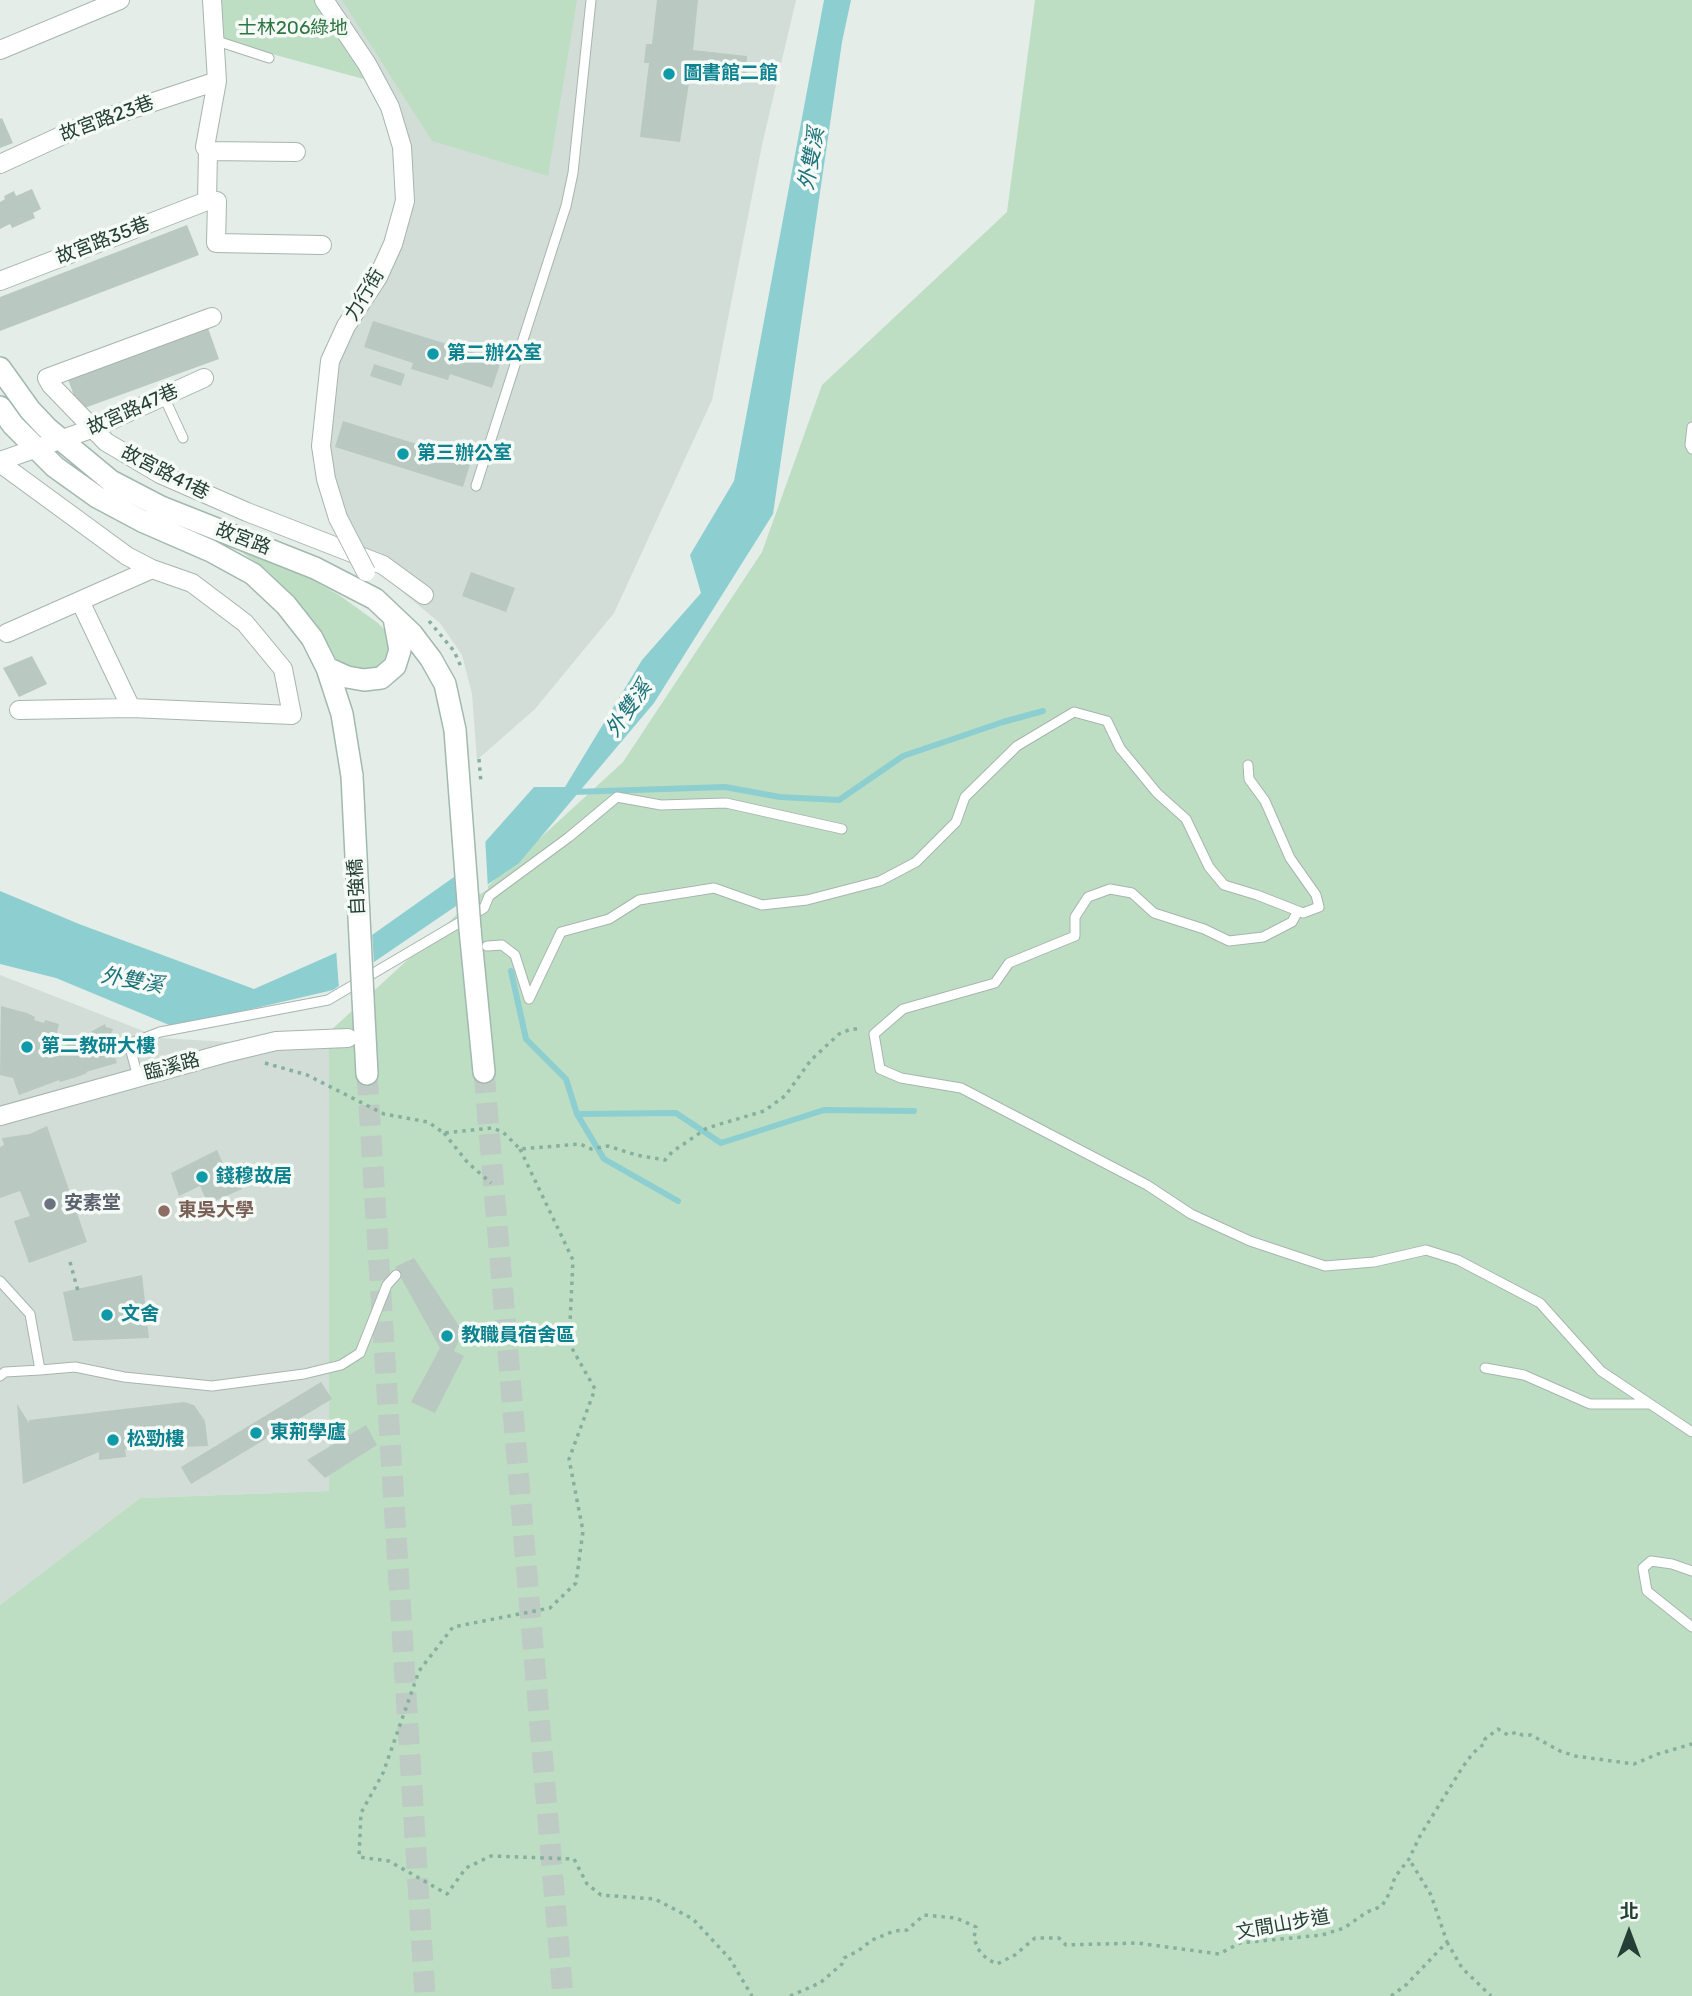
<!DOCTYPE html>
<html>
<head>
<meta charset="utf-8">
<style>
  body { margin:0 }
  #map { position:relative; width:1692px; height:1996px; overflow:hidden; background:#e4ede8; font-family:Rubik,"Noto Sans TC",sans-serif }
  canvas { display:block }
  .north { position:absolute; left:1594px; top:1898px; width:70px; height:70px; -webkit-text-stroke:5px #f5faf7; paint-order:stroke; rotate:0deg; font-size:19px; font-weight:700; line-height:28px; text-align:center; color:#243f35 }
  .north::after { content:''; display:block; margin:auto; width:24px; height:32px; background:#243f35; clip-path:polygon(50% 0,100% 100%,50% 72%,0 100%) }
</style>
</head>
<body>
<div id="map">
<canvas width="1692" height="1996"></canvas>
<div class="north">北</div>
</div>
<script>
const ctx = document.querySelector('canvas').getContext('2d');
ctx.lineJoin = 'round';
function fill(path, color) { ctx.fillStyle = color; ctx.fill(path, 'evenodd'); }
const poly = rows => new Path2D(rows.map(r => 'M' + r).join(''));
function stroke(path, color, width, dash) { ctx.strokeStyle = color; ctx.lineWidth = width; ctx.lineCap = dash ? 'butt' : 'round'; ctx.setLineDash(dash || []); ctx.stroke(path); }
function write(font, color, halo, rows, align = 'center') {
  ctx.font = font + ' Rubik,"Noto Sans TC",sans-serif'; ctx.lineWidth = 7; ctx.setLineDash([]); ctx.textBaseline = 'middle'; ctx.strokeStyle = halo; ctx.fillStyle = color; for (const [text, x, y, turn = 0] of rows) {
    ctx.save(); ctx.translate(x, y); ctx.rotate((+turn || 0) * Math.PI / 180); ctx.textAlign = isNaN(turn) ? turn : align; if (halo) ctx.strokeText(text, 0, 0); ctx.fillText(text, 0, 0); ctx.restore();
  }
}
const built = poly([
  [332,0,796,0,762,145,712,400,614,613,535,709,477,760,472,694,462,655,440,623,383,576,345,522,326,456,332,384,348,329,388,273,411,214,409,145],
  [0,975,161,1038,261,1044,329,1032,329,1491,140,1498,0,1605]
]);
const green = poly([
  [217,0,316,0,367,80,221,40],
  [342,0,577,0,548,176,432,141],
  [1035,0,1692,0,1692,1996,0,1996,0,1605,140,1498,329,1491,329,1032,623,762,762,552,822,385,1007,212],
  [239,550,295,570,339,595,378,623,392,637,387,662,367,673,339,664,317,625,293,596,265,569]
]);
const water = poly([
  [824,0,851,0,842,42,773,514,654,703,519,863,333,990,174,1027,56,978,0,964,0,891,79,924,254,989,365,940,454,877,534,787,565,787,642,660,701,593,690,555,734,481]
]);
const pier = poly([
  [485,836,488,889,460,908,454,871],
  [372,931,374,966,339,989,336,949]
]);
const stream = poly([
  [573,792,725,787,780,797,839,800,903,756,1003,722,1043,711],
  [511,971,526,1039,566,1079,577,1114,676,1113,721,1143,824,1110,914,1111],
  [577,1114,604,1159,678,1201]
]);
const building = poly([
  [657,0,698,0,693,50,747,56,746,77,691,70,680,142,640,137,649,63,644,63,646,44,652,44],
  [2,118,13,143,0,148,0,119],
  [32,189,41,209,33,213,35,218,12,228,10,224,0,229,0,202,5,199,4,196,14,191,16,196],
  [187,225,199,255,0,331,0,297],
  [373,321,501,361,492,388,450,374,448,380,411,369,413,363,364,347],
  [208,328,219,359,79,410,68,379],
  [374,364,405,374,401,386,370,376],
  [343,421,471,461,463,487,335,447],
  [471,572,515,588,506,612,462,596],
  [32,656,47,684,19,697,3,668],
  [1,1006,27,1013,35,1017,34,1020,44,1023,45,1020,59,1024,52,1053,105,1024,106,1027,113,1029,109,1040,117,1063,86,1072,87,1073,77,1077,60,1082,59,1080,54,1082,19,1095,13,1078,0,1075],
  [47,1126,87,1242,29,1263,14,1221,30,1216,20,1191,0,1198,0,1147,4,1145,2,1138,30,1134],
  [217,1150,227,1173,229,1172,234,1184,239,1181,242,1189,208,1204,200,1186,179,1196,171,1173],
  [414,1258,463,1332,454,1351,464,1356,435,1413,411,1402,440,1348,395,1267],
  [142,1275,149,1338,73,1341,63,1292],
  [321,1382,332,1399,191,1484,181,1467],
  [184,1402,194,1405,205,1421,208,1446,125,1449,126,1457,99,1460,99,1452,23,1484,17,1404,29,1423,29,1420],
  [366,1425,377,1445,325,1478,307,1460]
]);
const secondaryTunnel = poly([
  [484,1072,563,1996],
  [367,1074,425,1996]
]);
const path = poly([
  [429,621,454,651,462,669],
  [479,759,481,783],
  [265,1063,307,1075,384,1114,428,1122,444,1133,492,1128,503,1132,520,1149,580,1144,591,1149,608,1146,636,1155,665,1160,672,1152,707,1128,764,1111,785,1096,811,1060,839,1034,851,1029,861,1029],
  [444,1133,468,1163,491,1183],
  [520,1149,573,1260,569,1343,595,1389,569,1459,583,1531,576,1583,550,1608,453,1627,419,1671,383,1773,361,1813,359,1857,389,1861,447,1894,466,1868,491,1856,574,1859,587,1884,601,1895,655,1899,693,1919,730,1959,752,1996],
  [70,1262,78,1291],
  [1447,1942,1462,1968,1491,1996],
  [790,1996,820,1983,842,1964,844,1958,858,1951,872,1940,894,1931,907,1930,924,1915,956,1918,976,1927,974,1938,978,1949,987,1959,997,1964,1015,1955,1035,1938,1059,1938,1066,1945,1137,1943,1219,1954,1240,1943,1322,1935,1344,1928,1367,1912,1382,1906,1390,1892,1395,1877,1409,1859,1420,1836,1462,1768,1473,1753,1485,1743,1485,1739,1498,1729,1508,1735,1517,1732,1522,1735,1531,1735,1560,1751,1575,1756,1634,1764,1658,1754,1692,1744],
  [1391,1996,1406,1985,1447,1942,1431,1895,1409,1859]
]);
const service = poly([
  [214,40,269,58],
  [164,397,183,438],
  [1692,427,1690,445,1692,449],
  [476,486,566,206,573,173,591,0],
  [1298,911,1292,922,1263,937,1229,941,1204,929,1154,913,1132,893,1110,889,1088,897,1075,917,1075,936,1009,963,995,983,903,1009,874,1034,880,1069,901,1078,961,1088,1147,1185,1191,1214,1250,1241,1325,1266,1374,1262,1426,1250,1458,1260,1540,1303,1601,1371,1692,1432],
  [487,946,502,945,515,955,529,999,561,932,609,919,639,900,714,888,762,905,807,900,880,881,916,862,956,822,965,797,1017,746,1074,712,1107,721,1120,748,1157,793,1186,819,1209,867,1224,885,1257,895,1303,913,1319,907,1316,895,1290,858,1265,801,1249,779,1248,765],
  [138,1077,129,1044,160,1032,328,1000,484,908,489,896,569,837,617,797,661,805,726,803,842,829],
  [0,1281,30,1314,40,1370,5,1372,0,1376],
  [1485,1368,1524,1375,1590,1404,1650,1404],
  [40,1370,75,1367,124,1377,212,1386,304,1374,341,1365,360,1353,387,1285,396,1275],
  [1692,1571,1672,1564,1651,1561,1643,1568,1647,1591,1692,1627]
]);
const minor = poly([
  [324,0,367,64,390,107,402,147,405,201,393,244,378,277,346,326,330,361,321,446,326,479,338,518],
  [0,50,120,0],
  [208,151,296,152],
  [0,164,87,124,217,81],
  [207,201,208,151,205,147,217,81,212,0],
  [0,281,207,201,217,201,216,243,322,245],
  [212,317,47,378,51,385,106,442,160,474,247,512,383,565,424,595],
  [0,461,94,428,204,378],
  [0,463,127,556,152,569,192,583,245,623,283,669,292,715,131,708,19,710],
  [80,601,131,708],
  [7,633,152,569],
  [0,1116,226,1053,276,1041,348,1038]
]);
const secondary = poly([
  [0,368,30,410,47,428,111,481,161,507,315,568,375,599,412,634,431,659,445,684,455,730],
  [0,407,13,425,55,467,97,497,142,521,211,551,253,574,286,605,312,638,327,668,342,714,352,776],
  [327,668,347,677,364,680,381,678,395,666,400,650,394,618],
  [470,929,484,1072],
  [363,998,367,1074]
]);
const minorBridge = poly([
  [338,518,366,572]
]);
const secondaryBridge = poly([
  [455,730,470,929],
  [352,776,363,998]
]);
const markers = [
  [669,74,7,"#0f9aa8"],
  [433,354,7,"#0f9aa8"],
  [403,454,7,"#0f9aa8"],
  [27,1047,7,"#0f9aa8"],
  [202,1177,7,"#0f9aa8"],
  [50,1204,7,"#6b7280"],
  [164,1211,7,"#8d6e63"],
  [107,1315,7,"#0f9aa8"],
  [447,1336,7,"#0f9aa8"],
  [256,1433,7,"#0f9aa8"],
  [113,1440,7,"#0f9aa8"]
];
const parkNames = [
  ["士林206綠地",293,29]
];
const cultureNames = [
  ["圖書館二館",683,74],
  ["第二辦公室",447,354],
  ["第三辦公室",417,454],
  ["第二教研大樓",41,1047],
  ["錢穆故居",216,1177],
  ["文舍",121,1315],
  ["教職員宿舍區",461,1336],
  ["東荊學廬",270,1433],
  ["松勁樓",127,1440]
];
const streetNames = [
  ["故宮路23巷",107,119,-20],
  ["故宮路35巷",103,241,-21],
  ["力行街",365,295,-59],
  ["故宮路47巷",133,410,-24],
  ["故宮路41巷",165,473,27],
  ["故宮路",243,539,21],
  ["自強橋",357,887,-93],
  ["臨溪路",172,1067,-15],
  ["文間山步道",1283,1925,-10]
];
const worshipNames = [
  ["安素堂",64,1204]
];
const educationNames = [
  ["東吳大學",178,1211]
];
const waterNames = [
  ["外雙溪",812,159,-80],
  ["外雙溪",629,709,-55],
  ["外雙溪",132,981,10]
];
fill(built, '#d2ddd7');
fill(green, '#bedec3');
fill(water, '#8dced1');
fill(pier, '#e4ede8');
stroke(stream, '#8dced1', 6);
fill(building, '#b9c8c1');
stroke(secondaryTunnel, '#becac4', 21, [21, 10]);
stroke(service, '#a7b5af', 11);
stroke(minor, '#a7b5af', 20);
stroke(secondary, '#a2b9af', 24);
stroke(path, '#85b09e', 3.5, [3.5, 5]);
stroke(service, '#fff', 9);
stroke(minor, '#fff', 18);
stroke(secondary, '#fff', 21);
stroke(minorBridge, '#a7b5af', 20, []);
stroke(secondaryBridge, '#a2b9af', 24, []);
stroke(minorBridge, '#fff', 18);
stroke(secondaryBridge, '#fff', 21);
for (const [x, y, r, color] of markers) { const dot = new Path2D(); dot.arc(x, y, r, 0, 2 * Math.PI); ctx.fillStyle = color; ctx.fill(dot); stroke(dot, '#f5faf7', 2.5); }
write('19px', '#2e7542', '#f5faf7', parkNames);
write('bold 19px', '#0d838f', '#f5faf7', cultureNames, 'left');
write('19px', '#243f35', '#f5faf7', streetNames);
write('bold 19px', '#5b616d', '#f5faf7', worshipNames, 'left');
write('bold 19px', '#785e54', '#f5faf7', educationNames, 'left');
write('italic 21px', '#1e747a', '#f5faf7', waterNames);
</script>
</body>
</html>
